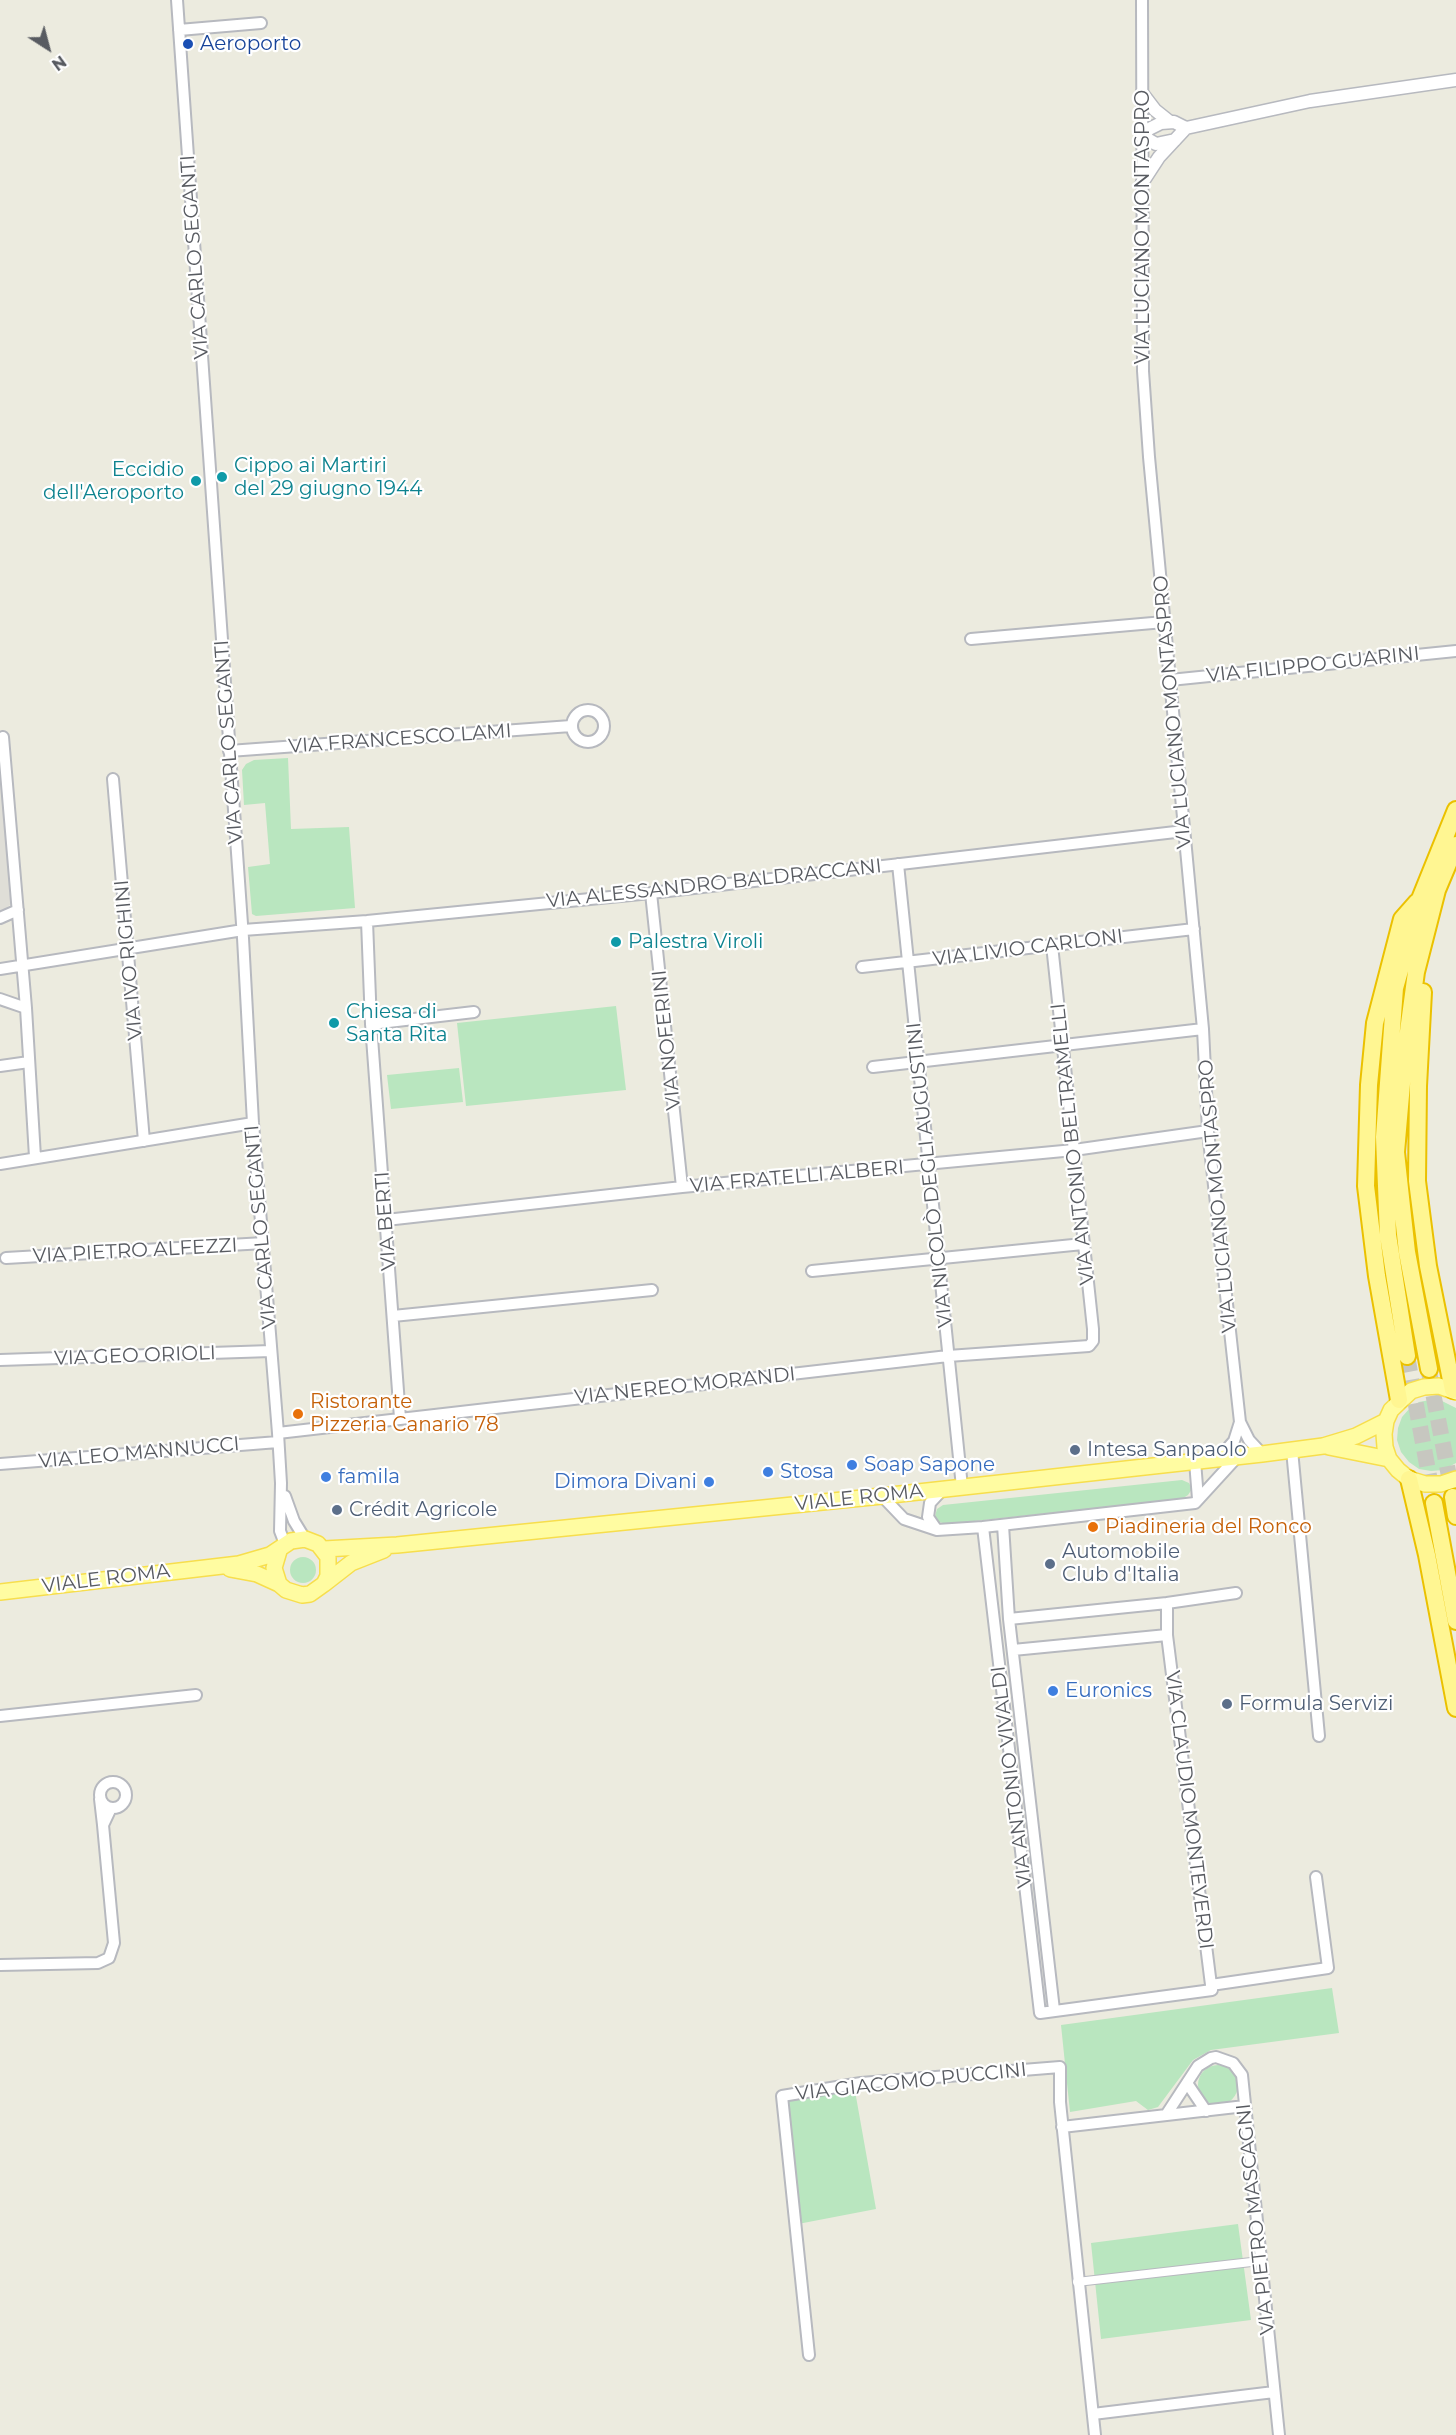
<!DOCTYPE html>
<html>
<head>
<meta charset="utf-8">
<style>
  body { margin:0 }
  #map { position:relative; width:1456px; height:2435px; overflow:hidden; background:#ecebdf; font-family:Montserrat,sans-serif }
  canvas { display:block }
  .north { position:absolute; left:18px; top:18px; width:60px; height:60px; -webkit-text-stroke:4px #fff; paint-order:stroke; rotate:144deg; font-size:16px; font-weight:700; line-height:24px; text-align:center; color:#585b61 }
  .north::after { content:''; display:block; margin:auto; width:21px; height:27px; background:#585b61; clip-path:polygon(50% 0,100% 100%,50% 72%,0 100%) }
</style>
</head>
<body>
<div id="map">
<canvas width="1456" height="2435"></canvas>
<div class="north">N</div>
</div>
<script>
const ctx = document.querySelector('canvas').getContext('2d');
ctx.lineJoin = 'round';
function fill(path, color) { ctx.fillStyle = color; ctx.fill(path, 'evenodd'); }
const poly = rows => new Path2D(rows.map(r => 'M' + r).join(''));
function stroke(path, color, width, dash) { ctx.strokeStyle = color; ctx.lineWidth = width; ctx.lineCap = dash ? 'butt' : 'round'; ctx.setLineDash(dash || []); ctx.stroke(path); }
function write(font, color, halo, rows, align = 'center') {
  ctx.font = font + ' Montserrat,sans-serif'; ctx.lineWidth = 4.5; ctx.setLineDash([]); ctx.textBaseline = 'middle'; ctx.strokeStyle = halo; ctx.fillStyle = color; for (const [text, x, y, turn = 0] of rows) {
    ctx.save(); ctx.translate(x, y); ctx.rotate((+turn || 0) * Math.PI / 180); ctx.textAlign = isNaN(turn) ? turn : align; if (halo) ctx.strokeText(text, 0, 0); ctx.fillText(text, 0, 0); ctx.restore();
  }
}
const industrial = poly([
  [0,741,11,904,0,913]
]);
const green = poly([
  [288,758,291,829,349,827,355,908,256,916,252,914,248,867,270,864,265,803,244,805,242,770,246,764,254,760],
  [616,1006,626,1090,466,1106,457,1023],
  [459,1068,463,1102,391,1109,387,1075],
  [1430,1400,1442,1401,1456,1408,1456,1463,1443,1470,1431,1471,1419,1469,1409,1462,1401,1452,1397,1440,1398,1428,1402,1417,1410,1408,1419,1402],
  [1182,1480,1189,1483,1192,1489,1188,1495,1182,1499,946,1524,939,1522,935,1516,937,1509,943,1505],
  '290 1570a13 13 0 1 1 26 0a13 13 0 1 1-26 0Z',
  [1332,1988,1339,2033,1211,2050,1193,2060,1158,2107,1148,2110,1136,2101,1070,2112,1061,2025],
  '1198 2085a20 20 0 1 1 40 0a20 20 0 1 1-40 0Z',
  [855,2091,876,2209,798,2224,787,2101],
  [1238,2224,1251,2320,1101,2339,1091,2243]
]);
const trunkTunnel = poly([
  [1407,1356,1434,1503],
  [1429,1372,1453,1497]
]);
const pedestrian = poly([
  [1077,2282,1260,2261]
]);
const minor = poly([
  [177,0,243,938,253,1123,278,1433,281,1483,280,1531,285,1544],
  [1142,0,1143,371,1149,457,1203,1029,1208,1131,1240,1422,1249,1440,1262,1454],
  [179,30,261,23],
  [971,639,1164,622],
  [1170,680,1456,651],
  '572 726a16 16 0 1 1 32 0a16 16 0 1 1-32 0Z',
  [3,737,26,1008,35,1157],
  [229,751,571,726],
  [113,779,144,1141],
  [898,864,962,1487],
  [651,893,682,1187],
  [0,918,18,910],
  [367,921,371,1024,400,1418],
  [862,967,1194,929],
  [0,969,243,930,367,921,651,893,1184,831],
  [0,999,26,1008],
  [371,1024,474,1012],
  [0,1066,29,1062],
  [873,1067,1203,1029],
  [0,1164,253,1123],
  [386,1220,682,1187,1074,1150,1208,1131],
  [6,1258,264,1243],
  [812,1271,1083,1244],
  [393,1316,652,1290],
  [0,1360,271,1351],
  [278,1433,948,1356,1089,1346,1093,1341,1093,1329,1052,945],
  [1292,1450,1319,1736],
  [1218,1459,1234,1441,1240,1422],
  [1195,1461,1198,1499],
  [0,1464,278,1442],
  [285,1496,294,1521,305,1539],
  [882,1496,904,1519,937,1530,983,1527,1195,1503,1238,1456],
  [1003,1525,1009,1619,1054,2010],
  [983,1527,1040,2013,1212,1990,1211,1985,1328,1968,1316,1877],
  [937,1530,928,1517,930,1503,943,1489],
  [1167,1603,1236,1593],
  [1009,1619,1167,1603,1167,1635,1211,1985],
  [1013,1650,1167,1635],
  [0,1716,196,1695],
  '100 1795a13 13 0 1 1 26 0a13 13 0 1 1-26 0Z',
  [100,1799,103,1825,111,1808],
  [0,1965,98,1963,109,1958,114,1943,103,1825],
  [1187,2083,1206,2111],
  [1166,2115,1198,2066,1211,2058,1216,2057,1233,2063,1242,2075,1279,2435],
  [1062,2127,1245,2106],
  [809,2355,782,2096,861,2083,1060,2067,1060,2102,1095,2435],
  [1093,2414,1274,2392]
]);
const tertiary = poly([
  [1142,93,1155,110,1170,122],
  [1175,140,1156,144,1142,136,1149,129,1161,123,1174,122,1186,128],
  [1142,183,1159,157,1186,128,1310,101,1456,80]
]);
const primary = poly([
  [1456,1392,1439,1386,1424,1387,1411,1391,1391,1410,1386,1421,1384,1434,1385,1447,1389,1459,1398,1470,1409,1479,1425,1484,1441,1484,1456,1479],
  [1329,1447,1389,1459],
  [324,1549,397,1545,882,1496,1262,1454,1323,1446,1356,1436,1386,1421],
  [230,1569,257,1574,279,1584],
  [324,1584,351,1563,384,1550],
  [0,1592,239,1564,270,1555,291,1541,305,1539,318,1544,328,1557,328,1576,324,1584,310,1594,302,1595,286,1590,279,1584,274,1568,279,1551]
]);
const trunk = poly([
  [1423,992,1418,1086,1417,1181,1428,1266,1453,1390],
  [1407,1356,1388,1235,1384,1137,1395,988,1420,899,1456,810],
  [1429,1369,1407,1252,1396,1152,1404,1061,1416,972,1437,890,1456,845],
  [1399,1400,1377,1276,1366,1186,1369,1085,1375,1023,1402,919,1417,902],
  [1409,1479,1427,1555,1456,1708],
  [1453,1497,1456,1516],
  [1434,1503,1456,1621]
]);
const markers = [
  [188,44,6,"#1a4fb4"],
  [222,477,6,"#0f9aa8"],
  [196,481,6,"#0f9aa8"],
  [616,942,6,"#0f9aa8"],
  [334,1023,6,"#0f9aa8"],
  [298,1414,6,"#e8710a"],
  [1075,1450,6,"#5c6f8a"],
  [852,1465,6,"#3f7fe0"],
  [768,1472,6,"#3f7fe0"],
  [326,1477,6,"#3f7fe0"],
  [709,1482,6,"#3f7fe0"],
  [337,1510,6,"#5c6f8a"],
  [1093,1527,6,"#e8710a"],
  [1050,1564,6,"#5c6f8a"],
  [1053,1691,6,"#3f7fe0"],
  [1227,1704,6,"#5c6f8a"]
];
const transitNames = [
  ["Aeroporto",200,44]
];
const streetNames = [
  ["VIA LUCIANO MONTASPRO",1143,227,-90],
  ["VIA CARLO SEGANTI",195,257,-94],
  ["VIA FILIPPO GUARINI",1313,665,-6],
  ["VIA LUCIANO MONTASPRO",1173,712,-95],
  ["VIA FRANCESCO LAMI",400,739,-4],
  ["VIA CARLO SEGANTI",229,742,-94],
  ["VIA ALESSANDRO BALDRACCANI",714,884,-6],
  ["VIA LIVIO CARLONI",1028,948,-7],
  ["VIA IVO RIGHINI",129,960,-95],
  ["VIA NOFERINI",667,1040,-96],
  ["VIA ANTONIO BELTRAMELLI",1073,1144,-96],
  ["VIA NICOLÒ DEGLI AUGUSTINI",930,1175,-96],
  ["VIA FRATELLI ALBERI",797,1177,-5],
  ["VIA LUCIANO MONTASPRO",1218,1196,-95],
  ["VIA BERTI",386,1221,-94],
  ["VIA CARLO SEGANTI",261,1227,-95],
  ["VIA PIETRO ALFEZZI",135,1251,-3],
  ["VIA GEO ORIOLI",135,1356,-2],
  ["VIA NEREO MORANDI",685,1386,-6],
  ["VIA LEO MANNUCCI",139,1453,-5],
  ["VIALE ROMA",859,1498,-6],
  ["VIALE ROMA",106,1579,-7],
  ["VIA ANTONIO VIVALDI",1012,1777,-97],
  ["VIA CLAUDIO MONTEVERDI",1189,1810,83],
  ["VIA GIACOMO PUCCINI",911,2082,-6],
  ["VIA PIETRO MASCAGNI",1256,2219,-96]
];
const cultureNames = [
  ["Cippo ai Martiri",234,466],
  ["del 29 giugno 1944",234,489],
  ["Eccidio",184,470,"right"],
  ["dell'Aeroporto",184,493,"right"],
  ["Palestra Viroli",628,942],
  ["Chiesa di",346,1012],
  ["Santa Rita",346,1035]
];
const foodNames = [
  ["Ristorante",310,1402],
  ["Pizzeria Canario 78",310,1425],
  ["Piadineria del Ronco",1105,1527]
];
const serviceNames = [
  ["Intesa Sanpaolo",1087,1450],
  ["Crédit Agricole",349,1510],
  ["Automobile",1062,1552],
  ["Club d'Italia",1062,1575],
  ["Formula Servizi",1239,1704]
];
const shopNames = [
  ["Soap Sapone",864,1465],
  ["Stosa",780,1472],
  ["famila",338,1477],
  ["Dimora Divani",697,1482,"right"],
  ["Euronics",1065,1691]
];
fill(industrial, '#dfded7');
fill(green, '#b9e6bf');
stroke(trunkTunnel, '#c7c7c0', 16, [16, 8]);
stroke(pedestrian, '#b7b9bf', 10);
stroke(minor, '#b7b9bf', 14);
stroke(tertiary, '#b7b9bf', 15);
stroke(primary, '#f7de4d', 18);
stroke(trunk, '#ebc100', 20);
stroke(pedestrian, '#fff', 8);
stroke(minor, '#fff', 10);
stroke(tertiary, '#fff', 12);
stroke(primary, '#fffca1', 15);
stroke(trunk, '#fff692', 16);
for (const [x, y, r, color] of markers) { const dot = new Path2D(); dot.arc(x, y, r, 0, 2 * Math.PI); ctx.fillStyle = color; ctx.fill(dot); stroke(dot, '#fff', 2); }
write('20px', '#164399', '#fff', transitNames, 'left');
write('20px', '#585b61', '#fff', streetNames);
write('20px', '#0d838f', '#fff', cultureNames, 'left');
write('20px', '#c56008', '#fff', foodNames, 'left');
write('20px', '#4e5e75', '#fff', serviceNames, 'left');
write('20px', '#366cbe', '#fff', shopNames, 'left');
</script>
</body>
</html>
